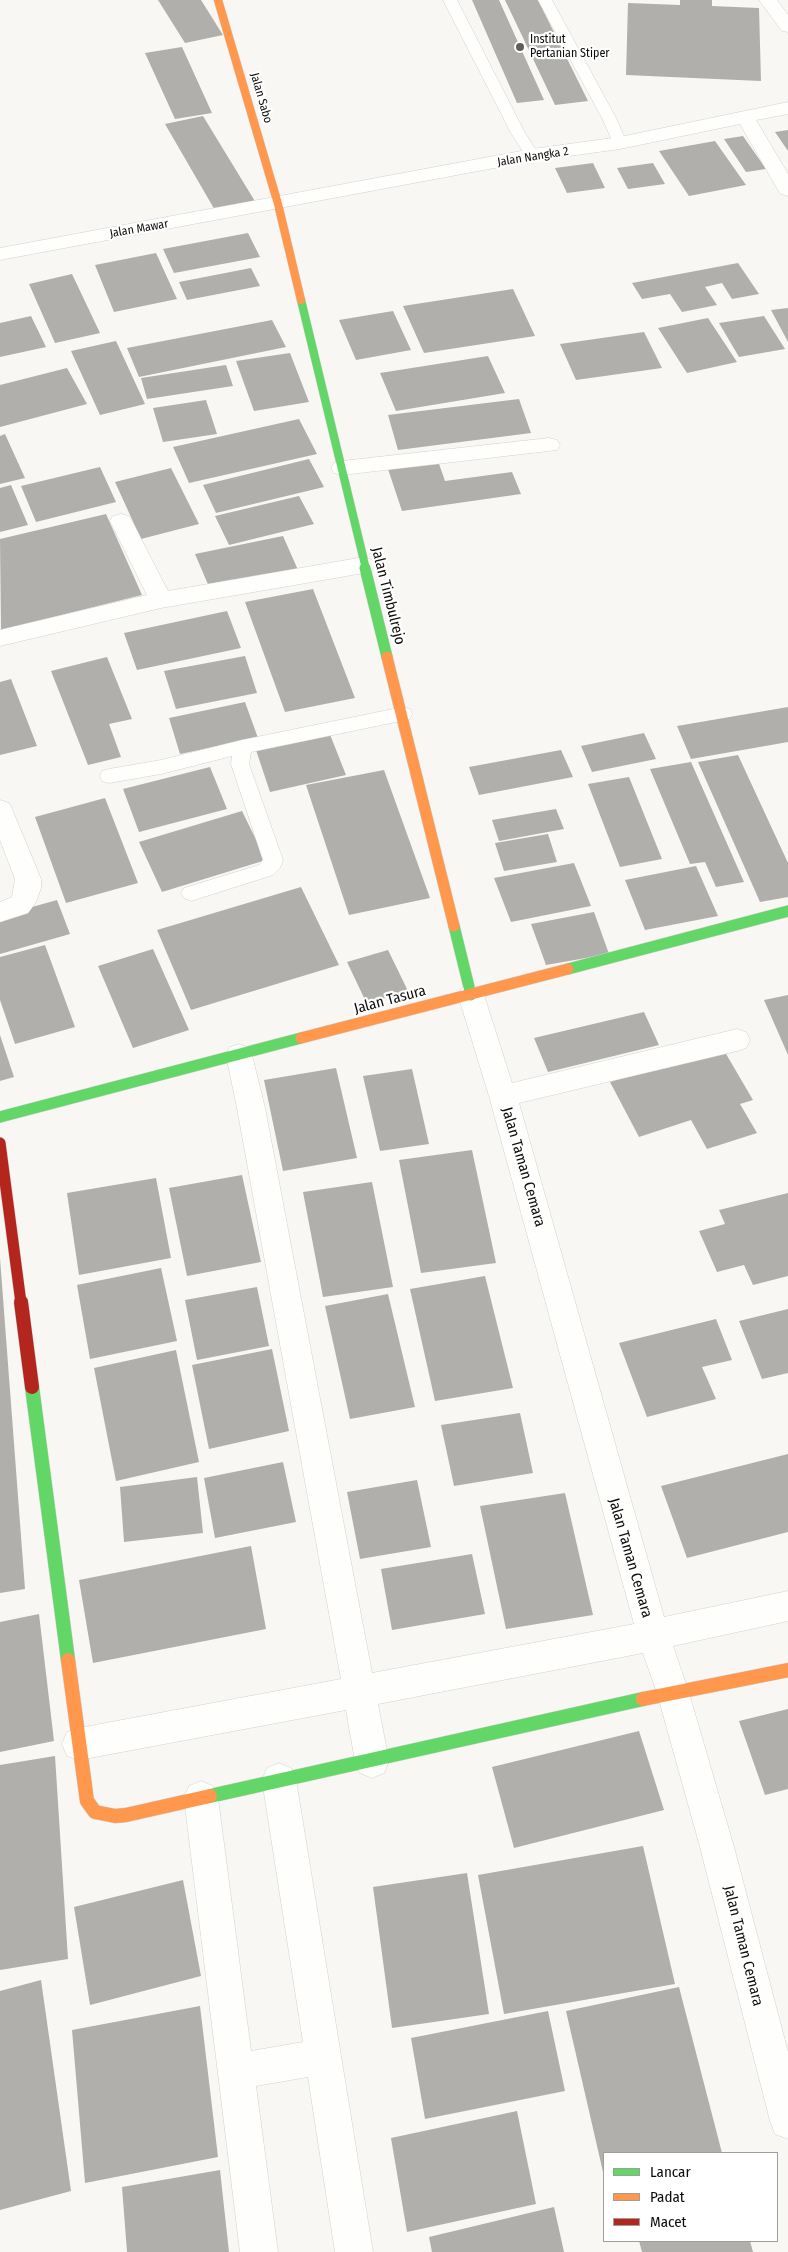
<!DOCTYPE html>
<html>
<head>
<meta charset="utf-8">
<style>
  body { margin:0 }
  #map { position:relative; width:788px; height:2252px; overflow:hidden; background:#f8f7f4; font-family:"Fira Sans Condensed",sans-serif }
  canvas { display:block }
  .legend { position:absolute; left:603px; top:2152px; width:175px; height:90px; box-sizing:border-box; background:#fff; border:1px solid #9e9e9d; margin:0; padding:6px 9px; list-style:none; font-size:15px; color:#0c0c0a }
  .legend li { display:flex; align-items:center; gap:10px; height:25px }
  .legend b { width:25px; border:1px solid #9e9e9d }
</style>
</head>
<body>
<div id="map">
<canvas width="788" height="2252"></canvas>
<ul class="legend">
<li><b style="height:6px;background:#63d668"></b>Lancar</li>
<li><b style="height:6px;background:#ff974d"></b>Padat</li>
<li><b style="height:6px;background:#b3261e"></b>Macet</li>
</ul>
</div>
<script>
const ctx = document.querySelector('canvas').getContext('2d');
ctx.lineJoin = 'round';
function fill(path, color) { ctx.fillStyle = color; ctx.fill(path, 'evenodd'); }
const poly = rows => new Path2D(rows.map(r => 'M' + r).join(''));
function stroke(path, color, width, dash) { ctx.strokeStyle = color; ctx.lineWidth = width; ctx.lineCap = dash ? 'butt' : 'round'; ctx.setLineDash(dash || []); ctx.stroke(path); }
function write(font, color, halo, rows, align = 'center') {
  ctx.font = font + ' "Fira Sans Condensed",sans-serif'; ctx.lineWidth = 4.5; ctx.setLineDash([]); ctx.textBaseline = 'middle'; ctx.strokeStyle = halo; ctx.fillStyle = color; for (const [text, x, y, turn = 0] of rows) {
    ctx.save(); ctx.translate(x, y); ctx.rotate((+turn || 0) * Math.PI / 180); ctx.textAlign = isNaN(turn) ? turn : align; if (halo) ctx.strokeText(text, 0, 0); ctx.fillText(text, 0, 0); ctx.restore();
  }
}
const building = poly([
  [158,0,201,0,223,35,185,43],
  [472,0,499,0,544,100,517,103],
  [505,0,538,0,588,101,555,105],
  [680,0,712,0,712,6,759,8,761,81,626,75,628,3,680,5],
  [182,47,212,113,175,119,145,53],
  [203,116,256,203,216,212,165,124],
  [788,130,788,151,775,132],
  [743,136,766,169,746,172,724,139],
  [715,141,746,185,689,196,659,151],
  [593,163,605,188,567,193,555,168],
  [653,163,665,184,628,189,617,168],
  [248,233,260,257,174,273,163,249],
  [156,253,177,299,114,312,95,265],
  [738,263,759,294,732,299,722,283,705,287,717,305,682,312,670,294,642,299,632,283],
  [251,268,260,286,187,300,179,282],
  [72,274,100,333,55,343,29,284],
  [513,289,535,336,424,353,403,306],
  [788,308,788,342,771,310],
  [393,311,411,350,356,360,339,320],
  [31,316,46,347,0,357,0,323],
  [764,316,785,349,739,357,719,323],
  [708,318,737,362,687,373,658,328],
  [272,320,286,347,139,377,127,348],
  [644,332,662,368,576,380,560,344],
  [116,341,145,404,100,415,71,351],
  [290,353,309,402,254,411,236,361],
  [488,356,505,393,396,411,380,373],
  [226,365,233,386,147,399,141,378],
  [67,368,87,404,0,427,0,385],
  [519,399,531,433,398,450,388,415],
  [206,400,217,434,163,442,153,408],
  [299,419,317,454,189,483,173,447],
  [5,434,25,478,0,484,0,436],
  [437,458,445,481,512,472,521,494,402,511,387,466],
  [309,459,324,487,216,513,203,485],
  [100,467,116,502,36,522,21,486],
  [171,468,199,524,141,539,115,482],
  [11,485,28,525,0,532,0,488],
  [299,496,314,524,229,545,215,516],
  [106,514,142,595,1,630,0,539],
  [283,536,298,570,210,589,195,554],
  [313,589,355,698,285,712,245,602],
  [227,611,241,648,137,670,124,633],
  [245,656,257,693,176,709,164,671],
  [107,657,132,719,109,724,121,757,88,765,51,671],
  [11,679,37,746,0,755,0,682],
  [245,702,258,738,180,754,169,718],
  [788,707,788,742,691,759,677,726],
  [329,732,346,775,270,792,255,747],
  [644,733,656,759,592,772,581,746],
  [561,750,573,777,479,795,469,767],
  [738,755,788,863,788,897,760,902,698,762],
  [691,762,744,882,716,887,705,862,690,864,650,769],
  [210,767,227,809,139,832,123,789],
  [384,770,430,898,349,915,306,785],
  [629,777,662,859,620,867,588,784],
  [105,798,138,883,66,903,35,817],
  [556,809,564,829,499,841,492,820],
  [242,811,266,860,162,892,139,842],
  [548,834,557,862,504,871,495,843],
  [574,863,591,906,511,922,494,878],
  [696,866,718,916,645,930,625,880],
  [301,887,339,965,191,1010,157,930],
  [57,900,70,934,0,954,0,916],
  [594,912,609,954,546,965,531,924],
  [45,945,75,1027,15,1044,0,1000,0,957],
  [153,949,189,1030,133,1048,98,966],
  [388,950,408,991,367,1004,347,962],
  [788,995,788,1055,764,1000],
  [644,1012,659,1045,548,1072,534,1038],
  [0,1035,14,1077,0,1081],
  [722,1047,753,1100,740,1104,757,1133,707,1149,691,1120,639,1137,610,1082],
  [336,1068,357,1158,283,1171,264,1080],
  [412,1069,429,1144,380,1151,363,1076],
  [472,1150,496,1263,421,1273,399,1160],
  [242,1175,261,1262,187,1276,169,1188],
  [156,1178,171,1258,79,1275,67,1193],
  [372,1182,393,1287,323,1297,303,1192],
  [788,1193,788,1276,753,1285,744,1265,717,1272,699,1231,725,1224,719,1210],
  [0,1258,25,1589,0,1593],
  [161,1268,177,1341,90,1359,77,1285],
  [485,1276,513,1388,435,1401,410,1289],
  [257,1287,269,1346,197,1360,185,1300],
  [388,1294,415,1407,350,1419,325,1306],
  [788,1309,788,1373,762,1379,739,1321],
  [716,1319,732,1360,702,1367,716,1399,647,1417,619,1343],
  [272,1349,289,1431,209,1449,192,1365],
  [176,1350,199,1462,116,1481,94,1368],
  [520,1413,533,1473,454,1486,441,1425],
  [788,1454,788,1532,687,1558,661,1486],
  [283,1462,296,1522,215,1538,204,1478],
  [197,1477,203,1533,124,1542,120,1487],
  [417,1480,431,1547,360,1559,347,1492],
  [565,1493,593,1615,506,1629,480,1506],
  [251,1546,266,1629,93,1663,79,1580],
  [472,1554,485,1614,392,1630,381,1569],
  [39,1614,54,1741,0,1752,0,1622],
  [788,1709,788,1789,765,1795,739,1721],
  [639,1731,664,1810,514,1848,492,1767],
  [55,1756,68,1959,0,1970,0,1765],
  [643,1846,675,1984,504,2014,478,1875],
  [467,1873,489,2014,392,2028,373,1887],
  [183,1880,201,1976,90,2005,74,1907],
  [41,1980,71,2191,0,2210,0,1991],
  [679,1987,722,2153,604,2153,603,2172,566,2011],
  [200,2006,218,2157,85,2183,72,2030],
  [548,2011,565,2091,425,2119,411,2038],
  [517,2111,536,2204,407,2232,391,2138],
  [220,2170,229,2252,127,2252,122,2187],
  [554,2207,564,2252,432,2252,429,2237],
  [639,2241,750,2241,753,2252,642,2252]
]);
const lane = poly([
  [443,0,457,0,525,133,539,155,537,158,527,158,511,133,443,0],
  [538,0,552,0,616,118,627,143,625,146,615,146,613,143,602,118,538,0],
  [403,707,410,709,412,714,410,719,251,752,249,764,283,860,280,868,273,875,191,901,184,898,181,893,184,888,259,865,263,860,231,764,232,756,161,774,109,783,102,781,100,776,102,771,109,769,161,760,242,740,403,707]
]);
const street = poly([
  [759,0,777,0,788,15,788,32,782,31,759,0],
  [788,102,788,114,756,120,788,174,788,196,781,194,778,190,740,124,620,149,532,161,0,260,0,248,532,149,620,137,788,102],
  [549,438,557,440,560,445,557,450,342,475,334,473,331,468,334,463,342,461,549,438],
  [121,514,129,516,132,521,168,591,364,557,372,560,375,565,372,570,364,573,161,608,0,646,0,630,147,595,110,521,113,516,121,514],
  [0,800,9,803,12,809,41,879,41,888,36,902,28,913,0,922,0,902,12,897,15,879,0,840,0,800],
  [471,985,480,988,484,995,512,1083,737,1029,746,1032,750,1040,746,1048,737,1051,519,1103,664,1617,788,1591,788,1621,673,1646,689,1693,734,1847,788,2052,788,2139,775,2134,770,2121,700,1847,657,1693,643,1653,378,1704,389,1761,384,1773,372,1778,360,1773,355,1761,346,1710,79,1760,67,1756,62,1744,67,1732,79,1728,341,1679,237,1108,226,1055,230,1047,239,1044,248,1047,252,1055,265,1108,372,1673,634,1624,489,1096,458,995,462,988,471,985],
  [279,1763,291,1768,296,1780,373,2252,335,2252,308,2077,256,2086,278,2252,240,2252,184,1798,189,1786,201,1781,213,1786,218,1798,251,2051,303,2042,262,1780,267,1768,279,1763]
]);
const fastFar2 = poly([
  [301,300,366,569]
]);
const fastFar1 = poly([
  [365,568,387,657],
  [454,926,471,995],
  [568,969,788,911],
  [0,1117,301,1038]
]);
const fast = poly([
  [32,1387,68,1660],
  [210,1796,643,1699]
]);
const slowFar2 = poly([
  [218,0,278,204,301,300]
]);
const slowFar1 = poly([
  [387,657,454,926],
  [301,1038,568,969]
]);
const slow = poly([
  [68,1660,87,1801,95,1812,115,1816,126,1815,210,1796],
  [643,1699,788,1670]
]);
const jamFar1 = poly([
  [0,1143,21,1303]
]);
const jam = poly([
  [21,1302,32,1387]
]);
const markers = [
  [520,47,5,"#5f5e5c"]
];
const farPoinames = [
  ["Institut",530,40],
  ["Pertanian Stiper",530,54]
];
const farStreetnames = [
  ["Jalan Sabo",261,98,74],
  ["Jalan Nangka 2",533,157,-9],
  ["Jalan Mawar",139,229,-10]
];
const streetNames = [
  ["Jalan Timbulrejo",388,596,76],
  ["Jalan Tasura",390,1000,-15],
  ["Jalan Taman Cemara",523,1167,74],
  ["Jalan Taman Cemara",630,1558,74],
  ["Jalan Taman Cemara",743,1946,76]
];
fill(building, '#b0afac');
stroke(lane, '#d2d1cf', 1);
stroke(street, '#d2d1cf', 1);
stroke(fastFar2, '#d2d1cf', 9);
stroke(fastFar1, '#d2d1cf', 12);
stroke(fast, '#d2d1cf', 15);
stroke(slowFar2, '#d2d1cf', 9);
stroke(slowFar1, '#d2d1cf', 12);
stroke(slow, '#d2d1cf', 15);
stroke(jamFar1, '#d2d1cf', 12);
stroke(jam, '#d2d1cf', 15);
fill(lane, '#fefefd');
fill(street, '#fefefd');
stroke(fastFar2, '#63d668', 8);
stroke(fastFar1, '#63d668', 11);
stroke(fast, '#63d668', 14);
stroke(slowFar2, '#ff974d', 8);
stroke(slowFar1, '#ff974d', 11);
stroke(slow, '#ff974d', 14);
stroke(jamFar1, '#b3261e', 11);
stroke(jam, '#b3261e', 14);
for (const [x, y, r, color] of markers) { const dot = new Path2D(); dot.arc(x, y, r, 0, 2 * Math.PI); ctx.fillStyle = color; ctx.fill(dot); stroke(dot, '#fff', 2); }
write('12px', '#0c0c0a', '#fff', farPoinames, 'left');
write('12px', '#0c0c0a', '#fff', farStreetnames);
write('15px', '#0c0c0a', '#fff', streetNames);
</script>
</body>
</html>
